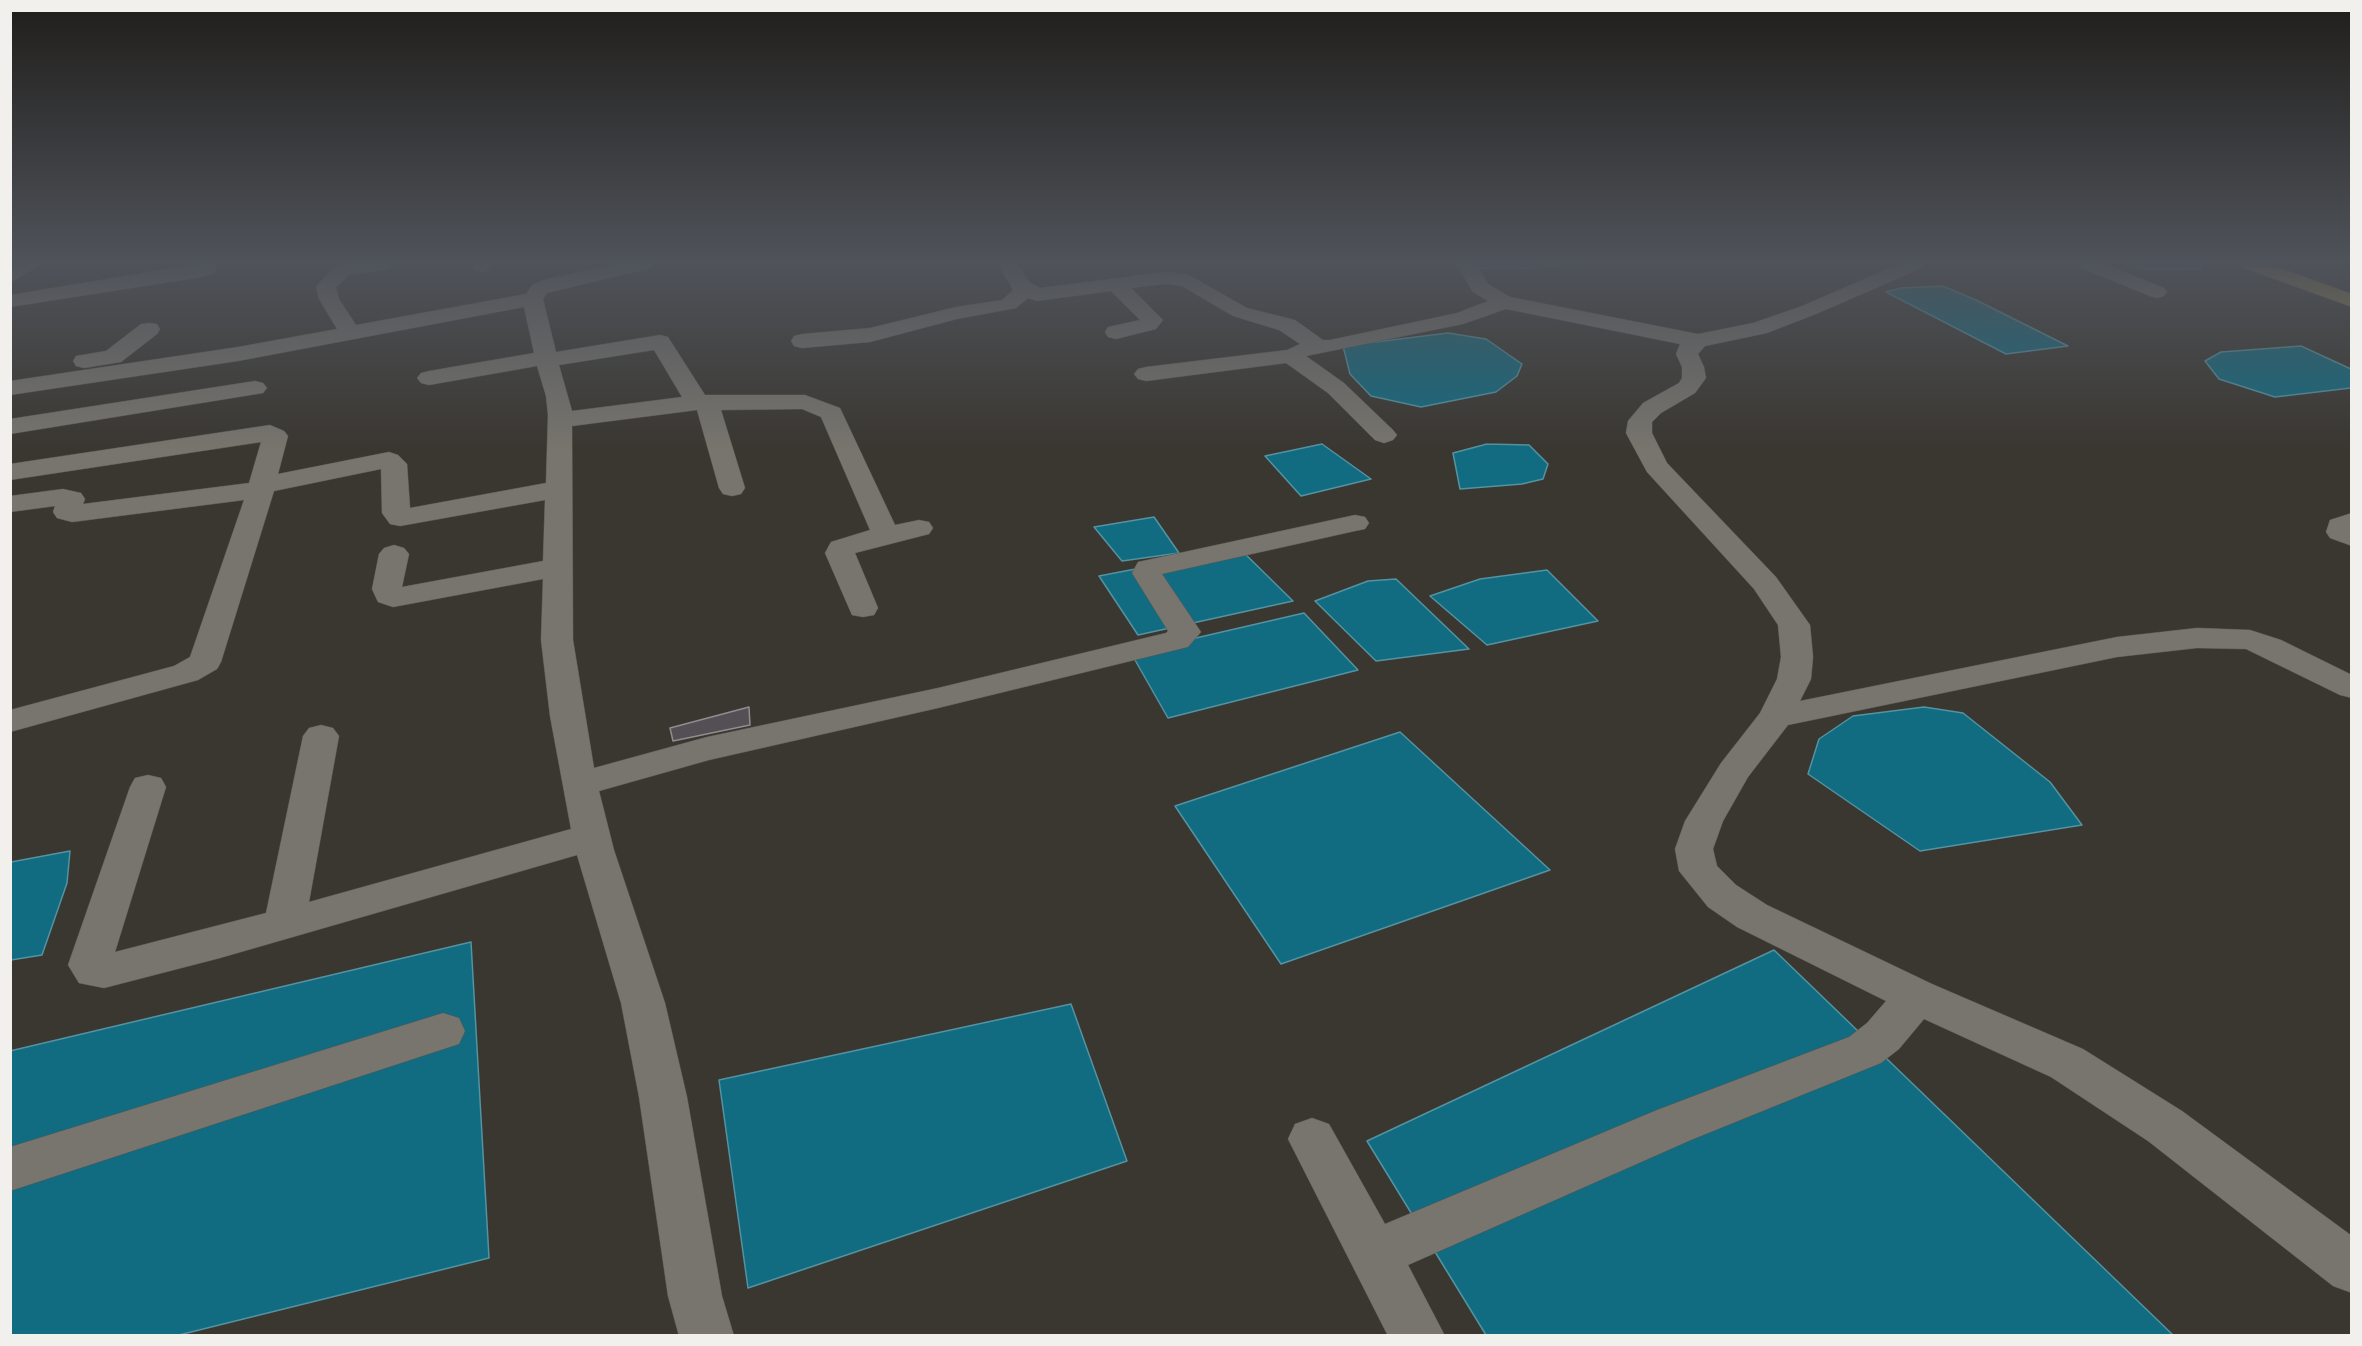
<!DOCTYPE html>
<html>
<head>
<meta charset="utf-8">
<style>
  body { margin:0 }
  #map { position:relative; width:2362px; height:1346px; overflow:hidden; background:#3a3731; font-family:Mulish,sans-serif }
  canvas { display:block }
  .frame { position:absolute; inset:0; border:12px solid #f2f0ed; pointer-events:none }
</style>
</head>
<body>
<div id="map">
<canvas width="2362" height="1346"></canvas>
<div class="frame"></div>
</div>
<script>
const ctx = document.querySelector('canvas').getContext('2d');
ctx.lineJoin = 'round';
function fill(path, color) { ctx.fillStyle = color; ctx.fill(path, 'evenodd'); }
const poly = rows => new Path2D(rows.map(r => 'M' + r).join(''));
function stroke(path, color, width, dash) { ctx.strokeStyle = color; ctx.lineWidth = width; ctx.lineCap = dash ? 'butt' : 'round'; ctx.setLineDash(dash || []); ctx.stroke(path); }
const water = poly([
  [1476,264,1603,264,1518,268,1478,268,1476,264],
  [2129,264,2202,264,2201,269,2146,270,2129,264],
  [1943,286,1978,301,2068,346,2006,354,1886,292,1901,288,1943,286],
  [1448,333,1486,339,1522,364,1517,376,1496,392,1421,407,1371,396,1350,374,1343,346,1448,333],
  [2301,346,2351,369,2351,388,2275,397,2219,379,2205,361,2221,352,2301,346],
  [1322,444,1371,479,1301,496,1265,456,1322,444],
  [1487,444,1529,445,1548,464,1543,479,1522,484,1460,489,1453,453,1487,444],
  [1154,517,1179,553,1122,561,1094,527,1154,517],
  [1240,549,1293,601,1138,635,1099,576,1240,549],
  [1547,570,1598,621,1487,645,1430,596,1480,579,1547,570],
  [1396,579,1469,649,1376,661,1315,601,1368,581,1396,579],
  [1304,613,1358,670,1168,718,1131,653,1304,613],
  [1924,707,1963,713,2050,782,2082,825,1920,851,1808,774,1819,739,1853,716,1924,707],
  [1400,732,1550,870,1281,964,1175,806,1400,732],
  [70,851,67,883,42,955,11,960,11,862,70,851],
  [471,942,489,1258,179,1335,11,1335,10,1051,471,942],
  [1774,950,2173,1335,1486,1335,1367,1141,1774,950],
  [1071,1004,1127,1161,748,1288,719,1080,1071,1004]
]);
const building = poly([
  [749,707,750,725,673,741,670,728,749,707]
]);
const minor = poly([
  [18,264,41,264,10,283,10,268,18,264],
  [197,264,217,264,216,270,213,274,202,277,10,307,10,295,197,264],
  [343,264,396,264,386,270,349,275,336,287,339,299,356,325,526,294,532,285,543,280,617,264,654,264,651,268,547,293,543,299,556,352,660,335,668,337,705,395,805,395,840,408,895,525,919,520,929,522,933,528,929,534,855,553,878,608,874,615,863,617,852,615,825,553,831,542,870,530,821,417,802,409,721,410,745,488,741,494,732,496,723,494,719,488,697,410,572,426,573,640,594,768,707,737,938,688,1166,633,1168,631,1132,573,1138,562,1355,515,1365,517,1369,523,1365,529,1355,531,1162,574,1201,632,1188,647,938,708,709,760,599,791,614,850,665,1003,687,1097,722,1296,734,1336,679,1336,668,1296,639,1097,621,1003,577,855,220,958,104,988,79,983,68,965,130,787,135,778,148,775,161,778,166,787,115,952,266,913,303,736,309,728,321,725,333,728,339,736,309,902,571,829,550,716,541,640,543,579,393,607,378,602,372,589,379,554,384,548,394,545,404,548,409,554,402,587,543,561,545,500,400,526,390,524,382,513,381,469,274,491,221,662,217,669,198,680,10,732,10,710,174,666,190,657,244,500,72,522,57,518,53,512,55,506,10,512,10,496,63,489,81,493,85,499,83,504,249,483,261,442,10,480,10,464,270,425,284,431,288,436,278,474,389,452,398,455,407,464,410,508,546,483,548,415,546,396,537,366,429,385,421,383,417,378,421,373,429,371,534,353,524,307,238,361,10,395,10,381,238,347,337,329,319,299,316,286,336,266,343,264],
  [654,350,682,397,572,411,559,365,654,350],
  [473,264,494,264,488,270,481,272,474,270,473,264],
  [998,264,1018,264,1029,282,1040,288,1165,272,1187,274,1247,308,1295,320,1323,340,1330,340,1457,313,1488,301,1473,292,1456,264,1476,264,1488,284,1510,297,1698,334,1753,323,1802,306,1899,264,1925,264,1922,268,1816,314,1767,333,1705,346,1698,354,1704,367,1706,378,1695,393,1661,413,1652,422,1652,433,1667,463,1776,577,1810,625,1813,657,1811,679,1800,701,2117,637,2197,628,2250,630,2281,640,2352,675,2352,698,2340,695,2246,649,2197,648,2117,657,1788,725,1748,777,1723,821,1713,849,1717,866,1736,885,1767,905,1932,984,2083,1049,2182,1111,2352,1236,2352,1293,2333,1286,2148,1141,2051,1077,1924,1019,1899,1049,1881,1063,1691,1140,1408,1265,1445,1336,1388,1336,1288,1139,1295,1124,1312,1118,1329,1124,1385,1224,1657,1110,1849,1037,1867,1023,1886,1001,1737,927,1708,907,1679,871,1675,849,1685,821,1721,763,1760,713,1777,679,1781,657,1778,625,1754,589,1647,472,1626,433,1628,421,1643,403,1679,383,1682,378,1682,367,1676,354,1680,344,1506,309,1463,324,1306,356,1344,383,1393,430,1397,435,1393,440,1384,443,1375,440,1328,393,1286,363,1146,381,1138,379,1134,374,1138,369,1146,367,1287,350,1300,344,1279,330,1233,316,1182,286,1165,284,1131,288,1163,320,1156,329,1116,339,1108,337,1105,332,1108,327,1140,320,1111,291,1037,301,1028,298,1016,308,957,319,870,342,802,348,794,346,791,341,794,336,802,334,870,328,956,307,1002,300,1013,290,998,264],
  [2078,264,2105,264,2164,288,2167,292,2164,296,2157,298,2150,296,2081,268,2078,264],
  [149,323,157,324,160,329,157,334,121,362,84,368,76,366,73,361,76,356,106,351,141,324,149,323],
  [255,381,263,383,267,388,263,393,10,434,10,419,255,381],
  [2352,513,2352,546,2330,538,2326,532,2330,520,2352,513],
  [443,1013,459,1018,465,1031,459,1044,10,1191,10,1147,443,1013]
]);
const major = poly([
  [2241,264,2269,264,2352,294,2352,307,2244,268,2241,264]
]);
fill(water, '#116b81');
stroke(water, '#5493a1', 1.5);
fill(building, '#544f54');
stroke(building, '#928c91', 1.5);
stroke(minor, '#575550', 1);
stroke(major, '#575550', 1);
fill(minor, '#78756e');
fill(major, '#9d874c');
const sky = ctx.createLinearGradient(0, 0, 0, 452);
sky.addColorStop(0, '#201e1b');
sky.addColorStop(0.58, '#4f535a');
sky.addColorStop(1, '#4f535a00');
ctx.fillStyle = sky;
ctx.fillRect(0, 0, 2362, 452);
</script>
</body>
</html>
